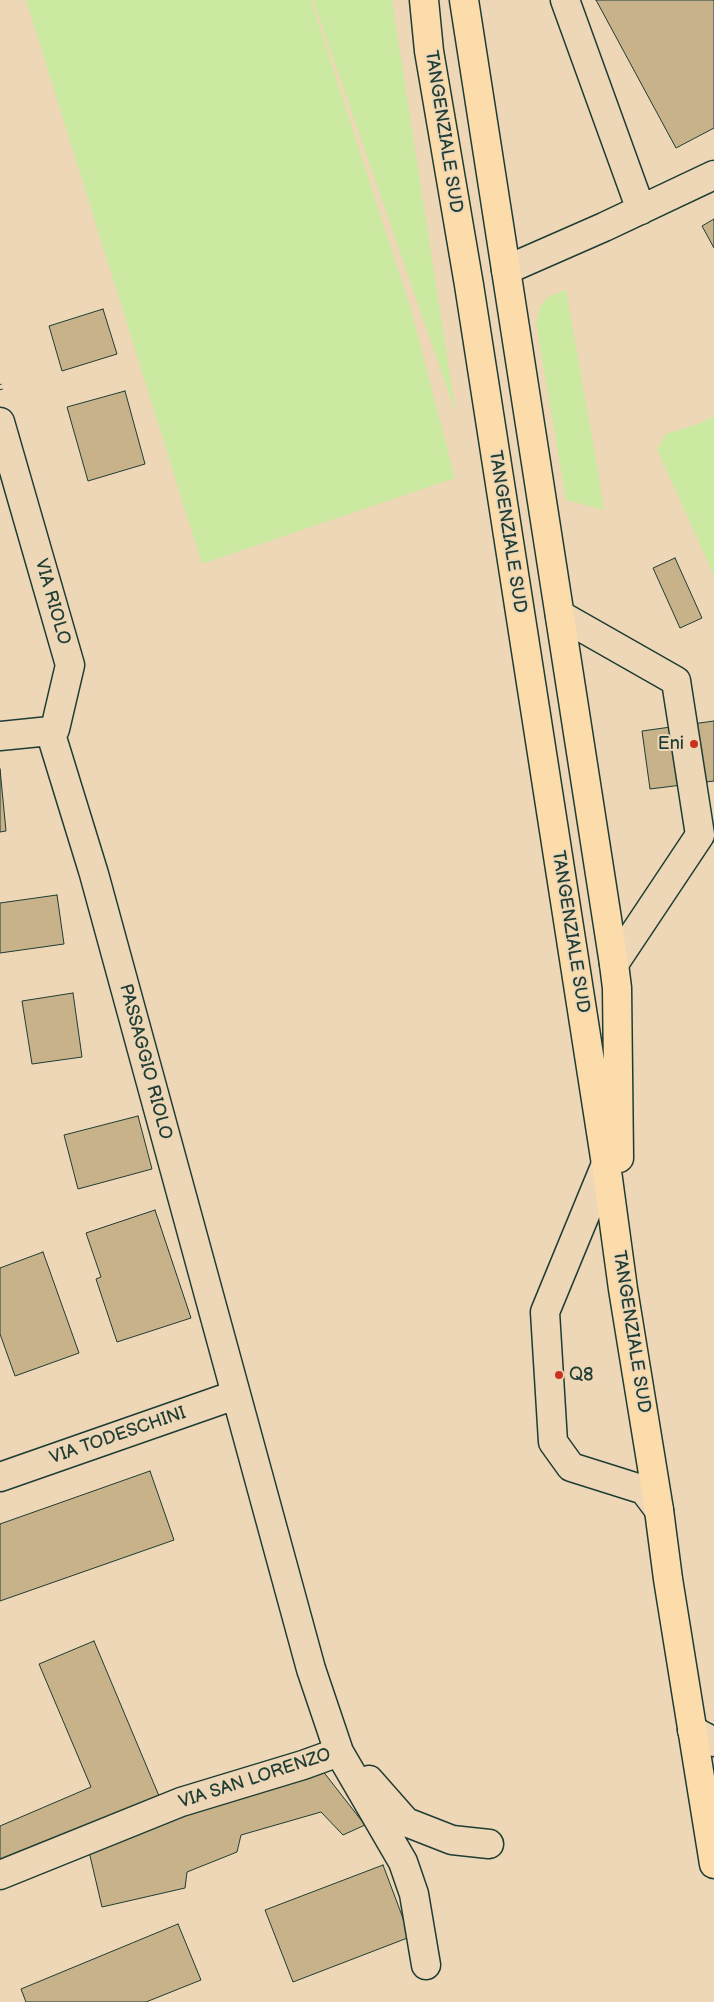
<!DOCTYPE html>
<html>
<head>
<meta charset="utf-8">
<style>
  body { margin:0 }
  canvas { display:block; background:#edd7b6 }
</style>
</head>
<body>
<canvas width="714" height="2002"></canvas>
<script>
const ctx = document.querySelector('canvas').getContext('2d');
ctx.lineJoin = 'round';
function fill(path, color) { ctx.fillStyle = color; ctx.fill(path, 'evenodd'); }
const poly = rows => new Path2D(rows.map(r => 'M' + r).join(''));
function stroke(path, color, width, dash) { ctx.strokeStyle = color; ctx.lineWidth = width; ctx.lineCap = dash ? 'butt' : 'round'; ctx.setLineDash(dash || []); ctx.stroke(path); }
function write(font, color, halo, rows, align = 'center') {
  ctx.font = font + ' "Balsamiq Sans",sans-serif'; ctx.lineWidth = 4; ctx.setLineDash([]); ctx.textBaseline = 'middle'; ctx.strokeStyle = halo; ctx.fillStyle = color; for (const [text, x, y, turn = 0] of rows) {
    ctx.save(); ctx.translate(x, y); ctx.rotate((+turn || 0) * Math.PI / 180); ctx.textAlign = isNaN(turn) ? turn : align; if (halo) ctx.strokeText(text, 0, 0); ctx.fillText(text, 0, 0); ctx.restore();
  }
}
const green = poly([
  [26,0,311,0,411,310,455,478,202,564],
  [313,0,392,0,456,414],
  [566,290,597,465,604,510,566,500,536,323,540,307,545,300,552,295],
  [714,416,714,576,657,449,666,434,701,423]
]);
const building = poly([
  [596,0,714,0,714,128,676,148,596,0],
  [714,219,714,248,702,226,714,219],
  [103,309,117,354,62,371,49,326,103,309],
  [125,391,145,464,88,481,67,407,125,391],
  [675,558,702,618,680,628,653,568,675,558],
  [714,721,714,781,650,789,642,731,714,721],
  [0,769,6,831,0,832,0,769],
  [57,895,64,944,0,953,0,903,57,895],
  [73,993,82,1057,32,1064,22,1001,73,993],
  [138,1116,152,1169,78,1189,64,1135,138,1116],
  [155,1210,191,1318,117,1342,96,1279,101,1277,86,1233,155,1210],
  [43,1252,79,1353,15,1376,0,1334,0,1268,43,1252],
  [150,1471,174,1540,0,1601,0,1524,150,1471],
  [94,1641,162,1803,0,1871,0,1826,91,1787,39,1664,94,1641],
  [322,1770,365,1825,343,1835,321,1812,241,1835,237,1852,187,1872,185,1888,102,1907,87,1843,322,1770],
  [383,1865,410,1937,293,1982,265,1910,383,1865],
  [178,1924,201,1980,146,2002,26,2002,21,1989,178,1924]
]);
const path = poly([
  [0,384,2,392]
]);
const minor = poly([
  [565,0,641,210],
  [506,270,604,227,714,175],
  [0,422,70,665,55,729,50,731,0,736],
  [560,615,676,681,700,835,614,964],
  [50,731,94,874,311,1669,339,1752,403,1862,414,1894,426,1965],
  [606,1164,545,1312,553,1442,571,1467,644,1490,659,1510],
  [0,1477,235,1395],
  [692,1730,714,1742],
  [369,1780,406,1822,452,1840,489,1844],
  [0,1875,181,1802,303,1765,339,1752]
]);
const highway = poly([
  [424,0,429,51,469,285,606,1164,623,1289,659,1510,668,1579,714,1864],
  [464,0,614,964,617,988,619,1158]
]);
const markers = [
  [694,744,5,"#c8321e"],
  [559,1375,5,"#c8321e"]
];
const streetNames = [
  ["TANGENZIALE SUD",443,132,81],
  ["TANGENZIALE SUD",507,532,81],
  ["VIA RIOLO",52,602,74],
  ["TANGENZIALE SUD",570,932,81],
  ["PASSAGGIO RIOLO",145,1062,75],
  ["TANGENZIALE SUD",631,1332,81],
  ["VIA TODESCHINI",118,1436,-19],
  ["VIA SAN LORENZO",255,1779,-18]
];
const poiNames = [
  ["Eni",684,744],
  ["Q8",569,1375,"left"]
];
fill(green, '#cbe9a1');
fill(building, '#c7b28a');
stroke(building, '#1f3d34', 1);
stroke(minor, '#1f3d34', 31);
stroke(highway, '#1f3d34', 31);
stroke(path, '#1f3d34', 3, [1, 4]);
stroke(minor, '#edd7b6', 28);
stroke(highway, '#fddcac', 28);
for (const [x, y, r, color] of markers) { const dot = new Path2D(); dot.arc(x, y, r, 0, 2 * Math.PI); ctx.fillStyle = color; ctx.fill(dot); stroke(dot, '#edd7b6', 2); }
write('18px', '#1f3d34', '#edd7b6', streetNames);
write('18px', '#1f3d34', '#edd7b6', poiNames, 'right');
</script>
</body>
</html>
